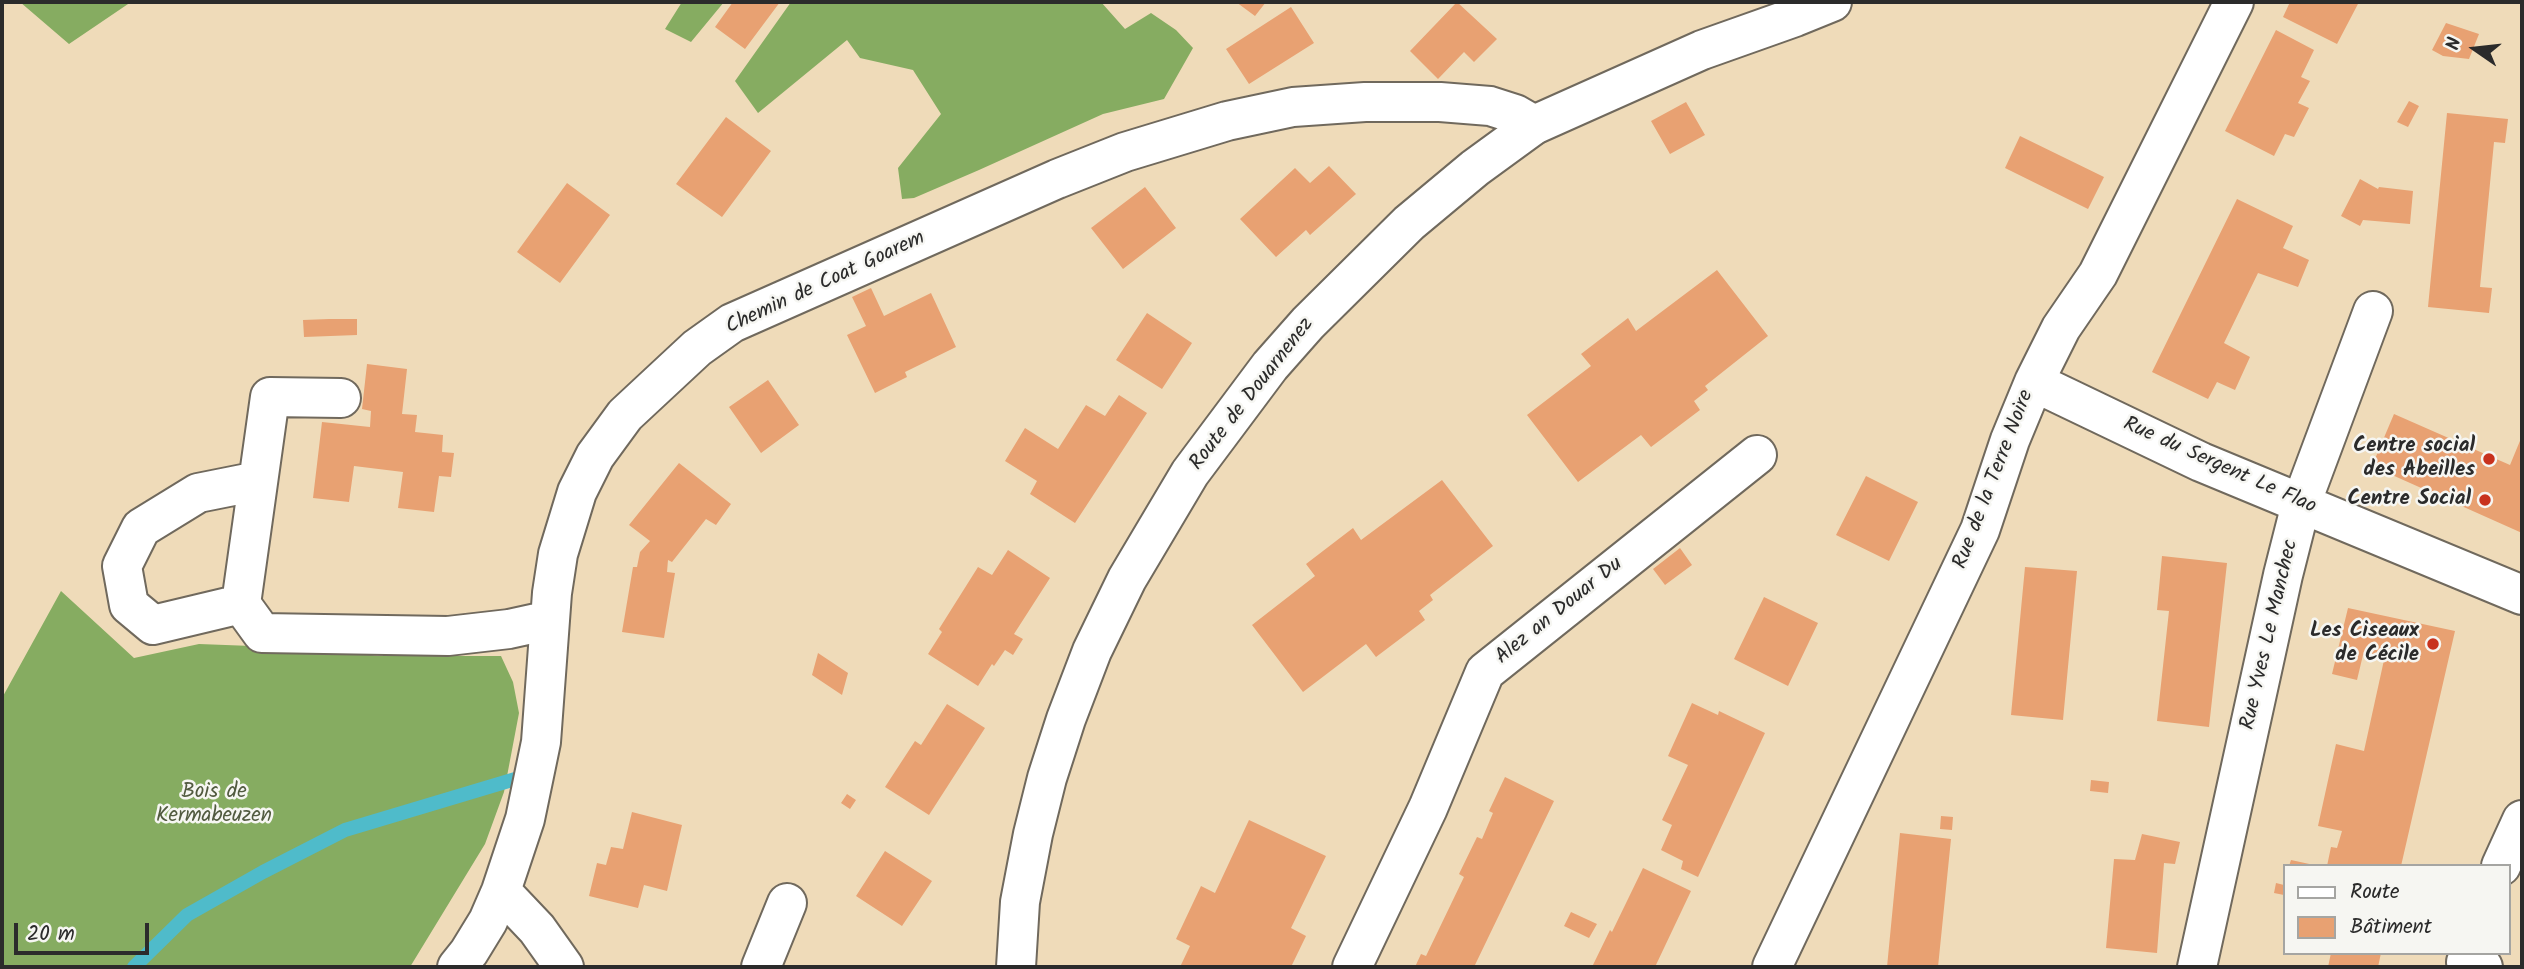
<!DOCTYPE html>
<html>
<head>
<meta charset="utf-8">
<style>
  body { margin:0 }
  #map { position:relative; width:2524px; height:969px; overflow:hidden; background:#efdbb9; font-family:Kalam,sans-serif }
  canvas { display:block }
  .frame { position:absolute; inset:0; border:4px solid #2b2b2b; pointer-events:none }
  .legend { position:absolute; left:2283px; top:864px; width:228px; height:91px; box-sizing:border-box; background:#f6f6f2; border:2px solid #a5a5a2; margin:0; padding:9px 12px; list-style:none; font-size:21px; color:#2b2b2b }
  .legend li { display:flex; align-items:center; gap:14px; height:35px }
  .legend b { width:35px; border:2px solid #a5a5a2 }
  .north { position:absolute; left:2440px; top:14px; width:70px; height:70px; -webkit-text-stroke:5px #f6f6f2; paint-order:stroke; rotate:284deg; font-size:19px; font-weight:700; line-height:28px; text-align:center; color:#2b2b2b }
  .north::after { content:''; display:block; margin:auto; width:24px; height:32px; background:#2b2b2b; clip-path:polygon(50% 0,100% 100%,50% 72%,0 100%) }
  .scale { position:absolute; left:14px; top:923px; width:135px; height:32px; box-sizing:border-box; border:4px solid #2b2b2b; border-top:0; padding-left:9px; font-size:21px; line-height:24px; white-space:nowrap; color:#2b2b2b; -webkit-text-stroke:5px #f6f6f2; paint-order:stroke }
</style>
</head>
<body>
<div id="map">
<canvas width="2524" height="969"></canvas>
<div class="frame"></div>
<ul class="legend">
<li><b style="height:9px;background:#fff"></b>Route</li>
<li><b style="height:19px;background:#e8a172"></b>Bâtiment</li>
</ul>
<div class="north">N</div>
<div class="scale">20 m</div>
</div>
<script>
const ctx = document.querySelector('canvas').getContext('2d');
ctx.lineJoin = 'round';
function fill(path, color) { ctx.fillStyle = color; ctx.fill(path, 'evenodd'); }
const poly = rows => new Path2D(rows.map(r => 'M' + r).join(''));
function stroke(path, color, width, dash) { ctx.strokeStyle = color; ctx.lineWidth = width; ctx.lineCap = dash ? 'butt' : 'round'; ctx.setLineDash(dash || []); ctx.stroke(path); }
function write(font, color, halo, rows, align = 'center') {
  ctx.font = font + ' Kalam,sans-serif'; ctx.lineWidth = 5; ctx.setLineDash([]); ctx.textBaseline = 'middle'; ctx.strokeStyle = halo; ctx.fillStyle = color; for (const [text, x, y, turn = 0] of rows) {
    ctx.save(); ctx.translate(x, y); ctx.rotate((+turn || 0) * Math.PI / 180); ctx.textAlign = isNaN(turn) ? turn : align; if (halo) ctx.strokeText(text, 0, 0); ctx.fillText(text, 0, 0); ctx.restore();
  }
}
const forest = poly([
  [20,2,131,2,69,44],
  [682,2,724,2,691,42,665,29],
  [791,2,1101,2,1125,29,1151,13,1176,30,1193,48,1164,99,1103,114,979,170,914,198,902,199,898,168,941,114,913,70,860,58,847,40,758,113,735,81],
  [61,591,134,658,199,644,331,649,378,656,501,656,513,682,519,713,504,792,485,844,410,967,2,967,2,698]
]);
const stream = poly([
  [134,967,187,915,263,872,345,830,532,774]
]);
const building = poly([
  [733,2,780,2,745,49,715,27],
  [1236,2,1266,2,1255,16],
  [1457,2,1497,39,1474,62,1464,52,1438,79,1410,51],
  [2290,2,2359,2,2337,44,2283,17],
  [1291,7,1314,43,1249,84,1226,49],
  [2446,23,2479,34,2469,59,2443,56,2432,50],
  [2276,30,2314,50,2301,77,2310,81,2298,103,2309,108,2294,137,2285,134,2274,156,2225,131],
  [2409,101,2419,106,2408,127,2397,122],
  [1686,102,1705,135,1670,154,1651,121],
  [2447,113,2508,119,2505,143,2494,142,2480,287,2492,288,2489,313,2428,307],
  [726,117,771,151,722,217,676,184],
  [2020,136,2104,177,2088,209,2005,168],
  [1329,166,1356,194,1310,235,1306,230,1276,257,1240,219,1295,168,1310,183],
  [2360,179,2378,189,2379,187,2413,191,2410,224,2363,220,2360,226,2341,216],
  [567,183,610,215,560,283,517,252],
  [1145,187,1176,228,1123,269,1091,228],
  [2237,199,2293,226,2283,248,2309,260,2298,287,2258,273,2224,343,2250,357,2235,390,2217,382,2208,399,2152,372],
  [1717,270,1768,336,1705,386,1708,390,1694,401,1700,410,1651,447,1641,435,1578,482,1527,415,1591,366,1581,354,1628,318,1636,331],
  [871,288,884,316,931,293,956,347,905,372,907,377,875,393,847,335,866,326,852,297],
  [1147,313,1192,343,1162,389,1116,360],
  [329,319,357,319,357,335,304,337,303,320],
  [367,364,407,369,402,414,417,415,415,432,443,435,442,452,454,453,451,477,439,476,434,512,398,508,403,472,354,466,349,502,313,498,322,422,370,427,371,411,362,409],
  [768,380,799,425,761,453,729,407],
  [1119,395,1147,413,1075,523,1030,494,1037,481,1005,461,1025,428,1058,449,1086,405,1105,416],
  [2394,414,2510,465,2522,436,2522,533,2372,466],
  [679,463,731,504,716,525,706,519,672,562,668,560,667,572,675,573,664,638,622,632,633,567,637,567,640,552,650,541,629,525],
  [1866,476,1918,502,1889,561,1836,535],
  [1442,480,1493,546,1430,595,1433,600,1419,611,1425,620,1376,657,1366,644,1303,692,1252,625,1315,576,1306,564,1353,528,1361,540],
  [1680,548,1692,565,1665,585,1653,569],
  [1008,550,1050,578,1014,634,1023,639,1013,655,1005,650,994,666,992,664,978,686,928,654,942,632,939,629,978,567,992,575],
  [2162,556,2227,563,2209,727,2157,721,2169,611,2157,610],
  [2025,567,2077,571,2063,720,2011,715],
  [1764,597,1818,623,1788,686,1734,659],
  [2348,608,2455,631,2401,866,2327,866,2331,847,2337,848,2342,831,2318,826,2336,744,2364,751,2384,660,2363,655,2357,680,2332,674],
  [818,653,848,673,842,695,812,675],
  [1692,703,1718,715,1719,711,1765,733,1698,877,1681,869,1683,861,1661,850,1672,825,1662,820,1688,765,1668,756],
  [947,704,985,728,929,815,885,787,915,741,921,745],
  [1505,777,1554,801,1474,967,1415,967,1421,954,1426,956,1464,877,1459,874,1477,837,1482,839,1493,813,1489,811],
  [2091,780,2109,782,2108,793,2090,791],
  [847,794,856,800,850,809,841,803],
  [632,812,682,825,667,891,644,885,638,908,589,896,597,863,606,865,611,847,623,849],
  [1941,816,1953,817,1952,830,1940,829],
  [1249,820,1326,856,1291,928,1306,936,1291,967,1180,967,1190,946,1176,939,1201,886,1215,893],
  [1900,833,1951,839,1938,967,1887,967],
  [2142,834,2180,842,2175,864,2164,863,2157,953,2106,948,2114,859,2135,860],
  [885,851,932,881,902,926,856,896],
  [2291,860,2314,865,2313,866,2289,866],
  [1643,868,1691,891,1655,967,1592,967,1610,930,1612,932],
  [2276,883,2284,885,2284,895,2274,893],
  [1571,912,1597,924,1589,938,1564,926],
  [2331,953,2381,953,2378,967,2328,967]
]);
const minor = poly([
  [2034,382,2201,462,2522,595],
  [258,481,198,493,141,528,122,566,129,605,153,625,241,604,270,397,341,398],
  [241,604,262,633,448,636,509,629,550,620],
  [2501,866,2522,820],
  [501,891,537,929,564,967],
  [2466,962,2483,967],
  [457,967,469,952,488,921,501,891,525,819,541,742,552,593,558,554,577,492,595,456,625,415,697,348,732,323,1057,179,1125,152,1227,121,1293,107,1365,102,1440,102,1490,106,1515,114,1534,125],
  [761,967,787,903],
  [1352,967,1428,808,1485,672,1757,455],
  [1772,967,1980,530,2010,440,2034,382,2061,328,2098,274,2234,2],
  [2197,967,2283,575,2301,504,2373,311]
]);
const major = poly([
  [1016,967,1020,902,1033,834,1047,778,1066,719,1092,651,1127,579,1190,473,1270,366,1308,323,1409,223,1475,168,1534,125,1702,50,1795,17,1832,2]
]);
const markers = [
  [2489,459,7,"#c8321e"],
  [2485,500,7,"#c8321e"],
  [2433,644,7,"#c8321e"]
];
const streetNames = [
  ["Chemin de Coat Goarem",826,284,-25],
  ["Route de Douarnenez",1253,395,-52],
  ["Rue du Sergent Le Flao",2219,467,24],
  ["Rue de la Terre Noire",1995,480,-69],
  ["Alez an Douar Du",1560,612,-39],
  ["Rue Yves Le Manchec",2271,635,-77]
];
const poiNames = [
  ["Centre social",2475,447],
  ["des Abeilles",2475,471],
  ["Centre Social",2471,500],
  ["Les Ciseaux",2419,632],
  ["de Cécile",2419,656]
];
const parkNames = [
  ["Bois de",214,793],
  ["Kermabeuzen",214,817]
];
fill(forest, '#86ac61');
stroke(stream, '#4fbbca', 14);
fill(building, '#e8a172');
stroke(minor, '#70695d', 42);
stroke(major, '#70695d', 42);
stroke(minor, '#fff', 38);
stroke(major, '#fff', 38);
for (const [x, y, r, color] of markers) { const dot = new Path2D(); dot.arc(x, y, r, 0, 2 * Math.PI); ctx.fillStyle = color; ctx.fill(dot); stroke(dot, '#f6f6f2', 2.5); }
write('21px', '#2b2b2b', '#f6f6f2', streetNames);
write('bold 21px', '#2b2b2b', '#f6f6f2', poiNames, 'right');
write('21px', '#515a3f', '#f6f6f2', parkNames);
</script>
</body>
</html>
